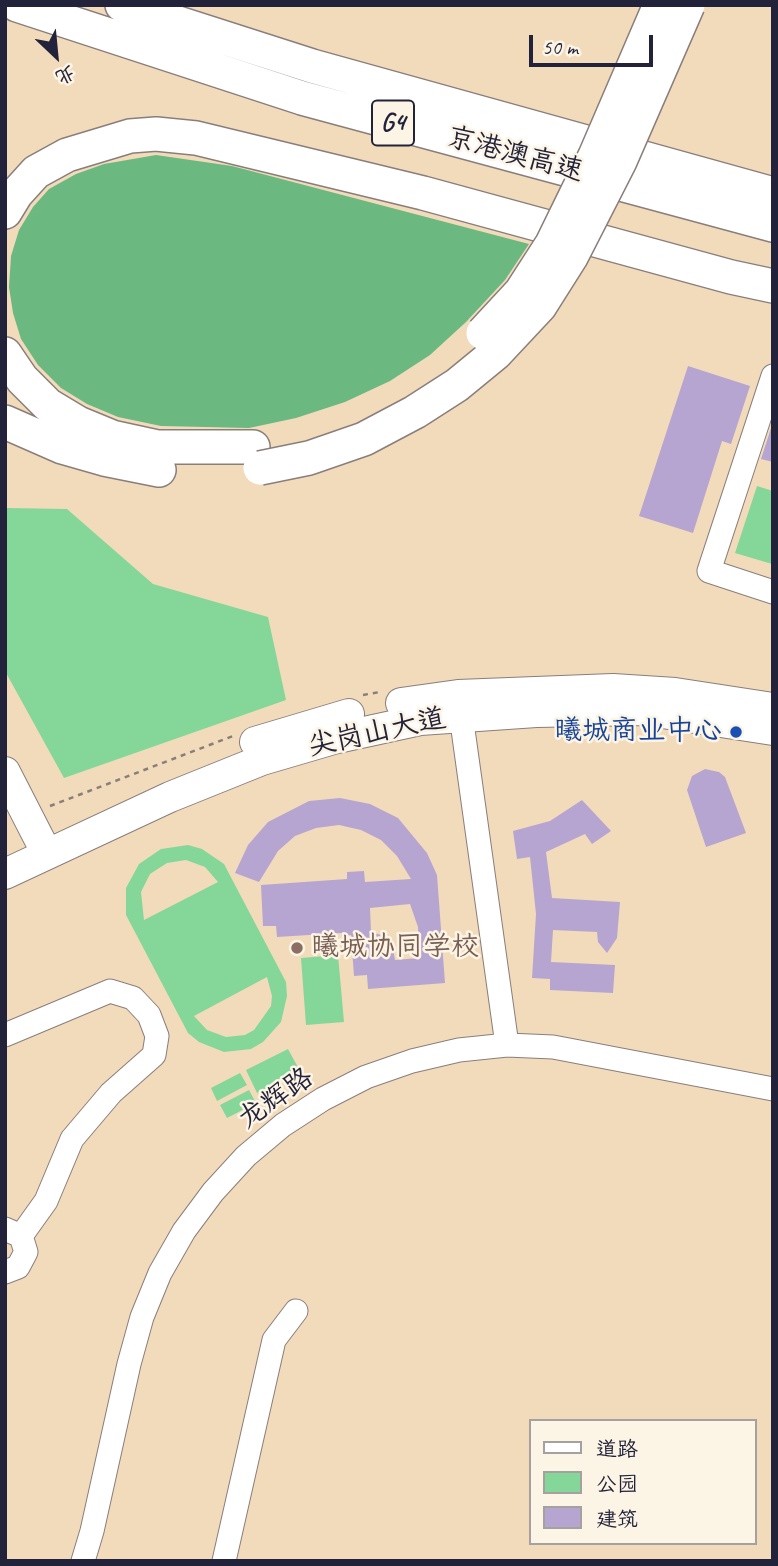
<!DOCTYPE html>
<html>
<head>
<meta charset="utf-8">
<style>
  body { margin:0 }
  #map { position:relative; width:778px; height:1566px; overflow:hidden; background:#f2dbbb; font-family:Caveat,"LXGW WenKai TC",sans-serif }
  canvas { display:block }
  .frame { position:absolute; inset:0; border:7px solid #22223b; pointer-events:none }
  .legend { position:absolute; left:529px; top:1419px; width:228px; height:126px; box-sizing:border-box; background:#fcf5e5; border:2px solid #a5a1a1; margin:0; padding:9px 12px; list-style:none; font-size:21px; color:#22223b }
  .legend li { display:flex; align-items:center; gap:14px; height:35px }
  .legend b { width:35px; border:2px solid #a5a1a1 }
  .north { position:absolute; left:21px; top:21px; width:70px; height:70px; -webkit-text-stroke:5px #fcf5e5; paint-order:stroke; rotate:154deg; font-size:19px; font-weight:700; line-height:28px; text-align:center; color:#22223b }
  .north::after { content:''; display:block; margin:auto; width:24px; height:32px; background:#22223b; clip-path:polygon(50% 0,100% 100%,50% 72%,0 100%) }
  .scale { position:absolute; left:529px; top:35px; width:124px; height:32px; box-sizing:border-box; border:4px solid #22223b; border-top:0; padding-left:9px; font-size:21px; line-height:24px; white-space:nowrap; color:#22223b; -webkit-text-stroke:5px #fcf5e5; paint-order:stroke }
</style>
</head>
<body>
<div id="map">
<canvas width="778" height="1566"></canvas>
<div class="frame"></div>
<ul class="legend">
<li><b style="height:9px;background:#fff"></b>道路</li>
<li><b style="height:19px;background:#85d799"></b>公园</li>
<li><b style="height:19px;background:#b6a5d0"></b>建筑</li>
</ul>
<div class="north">北</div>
<div class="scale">50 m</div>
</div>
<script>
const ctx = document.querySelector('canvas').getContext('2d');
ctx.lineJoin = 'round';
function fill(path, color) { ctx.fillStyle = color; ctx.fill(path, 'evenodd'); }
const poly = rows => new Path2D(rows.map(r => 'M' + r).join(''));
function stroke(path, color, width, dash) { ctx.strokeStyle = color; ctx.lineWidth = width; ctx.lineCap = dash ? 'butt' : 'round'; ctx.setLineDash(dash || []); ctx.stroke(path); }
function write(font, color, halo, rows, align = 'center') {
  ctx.font = font + ' Caveat,"LXGW WenKai TC",sans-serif'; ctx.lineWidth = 5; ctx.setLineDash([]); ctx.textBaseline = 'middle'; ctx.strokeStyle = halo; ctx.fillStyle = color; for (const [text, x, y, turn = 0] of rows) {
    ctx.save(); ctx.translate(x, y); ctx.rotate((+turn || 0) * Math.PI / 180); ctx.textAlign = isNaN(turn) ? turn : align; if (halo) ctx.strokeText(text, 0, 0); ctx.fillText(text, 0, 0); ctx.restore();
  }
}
const green = poly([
  [757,486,773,491,772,564,735,553],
  [8,508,67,509,153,584,268,617,286,700,64,778,5,671,5,509],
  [188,845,202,849,224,864,286,982,287,996,281,1022,263,1042,251,1049,224,1052,199,1042,188,1033,126,915,126,888,139,864,161,849],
  [186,860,205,867,218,882,144,920,141,892,150,874,167,863],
  [267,977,272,996,271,1006,254,1030,245,1035,226,1037,207,1030,194,1016],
  [338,955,344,1022,306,1025,301,958],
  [288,1049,300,1071,257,1093,246,1070],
  [240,1073,247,1085,217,1101,211,1088],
  [249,1090,256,1103,227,1118,220,1105]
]);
const forest = poly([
  [156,155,232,166,529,244,505,280,466,322,430,355,390,381,345,402,296,418,249,428,161,426,118,417,87,404,61,388,38,365,21,339,13,313,9,287,11,256,19,230,33,207,49,189,76,174,104,164]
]);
const building = poly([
  [688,366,750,386,731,444,722,441,693,533,639,516],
  [773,422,773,462,761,459],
  [705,769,719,772,725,777,746,833,706,847,687,790,692,776],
  [340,798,370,804,398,818,427,853,437,875,445,983,368,989,367,975,354,976,351,935,341,936,341,933,277,937,276,926,263,926,261,885,347,879,347,872,364,871,365,882,411,879,397,856,381,840,361,830,339,825,316,828,295,836,278,851,259,882,235,873,248,845,268,822,309,801],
  [410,904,418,927,419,958,395,960,391,938,371,932,370,908],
  [582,800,611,831,592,844,585,834,546,852,552,898,620,902,617,938,607,953,598,942,597,932,553,930,551,962,615,965,613,993,550,990,550,979,532,978,536,914,530,857,517,859,513,831,550,821]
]);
const path = poly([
  [363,695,380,692],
  [50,806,233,736]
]);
const minor = poly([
  [773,376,709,571,773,592],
  [459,701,507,1045],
  [5,1035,110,991,133,998,149,1015,157,1036,154,1055,111,1093,72,1139,46,1201,21,1236],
  [5,1229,21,1236,26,1252,18,1267,5,1272],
  [83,1561,92,1531,129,1364,142,1317,160,1273,184,1231,213,1192,246,1156,283,1125,323,1099,366,1077,412,1061,459,1050,507,1045,553,1047,773,1089],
  [224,1561,274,1340,296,1311]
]);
const major = poly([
  [401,703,458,695,613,689,675,693,773,708],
  [255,742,349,714],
  [5,772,47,854],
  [5,874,170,797,262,760,337,738,420,720,536,712,643,710,773,730]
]);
const highway = poly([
  [17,5,302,98,773,225],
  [122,5,312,66,773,194],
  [5,212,16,194,36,172,67,155,130,136,156,134,196,138,423,193,731,277,773,286],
  [5,354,22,379,48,405,78,423,112,437,158,447,253,447],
  [5,422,62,447,104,459,159,470]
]);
const highwayBridge = poly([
  [483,333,521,292,552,244,595,156,660,5],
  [260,468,309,458,364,439,415,412,457,385,496,353,540,306,571,257,620,161,688,5]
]);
const markers = [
  [736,732,7,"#1a4fb4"],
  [297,948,7,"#8d6e63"]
];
const shields = [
  [393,123,42]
];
const shieldNames = [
  ["G4",393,123]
];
const streetNames = [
  ["京港澳高速",515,155,15],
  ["尖岗山大道",377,733,-12],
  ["龙辉路",276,1099,-35]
];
const transitNames = [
  ["曦城商业中心",722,732]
];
const educationNames = [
  ["曦城协同学校",311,948]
];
fill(green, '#85d799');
fill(forest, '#6cb881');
fill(building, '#b6a5d0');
stroke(minor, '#8a7e7b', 25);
stroke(major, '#8a7e7b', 32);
stroke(highway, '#8a7e7b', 36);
stroke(path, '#8a7e7b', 2.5, [5, 5]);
stroke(minor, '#fff', 23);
stroke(major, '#fff', 30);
stroke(highway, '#fff', 33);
stroke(highwayBridge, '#8a7e7b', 36, []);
stroke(highwayBridge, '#fff', 33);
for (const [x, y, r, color] of markers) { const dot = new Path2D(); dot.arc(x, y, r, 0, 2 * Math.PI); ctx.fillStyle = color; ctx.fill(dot); stroke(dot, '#fcf5e5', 2.5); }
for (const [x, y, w] of shields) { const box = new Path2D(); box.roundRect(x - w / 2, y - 22.5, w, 45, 5); ctx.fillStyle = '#fcf5e5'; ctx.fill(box); stroke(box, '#22223b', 2); }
write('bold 26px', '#22223b', null, shieldNames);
write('28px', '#22223b', '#fcf5e5', streetNames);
write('28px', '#164399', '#fcf5e5', transitNames, 'right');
write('28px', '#785e54', '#fcf5e5', educationNames, 'left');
</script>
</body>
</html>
